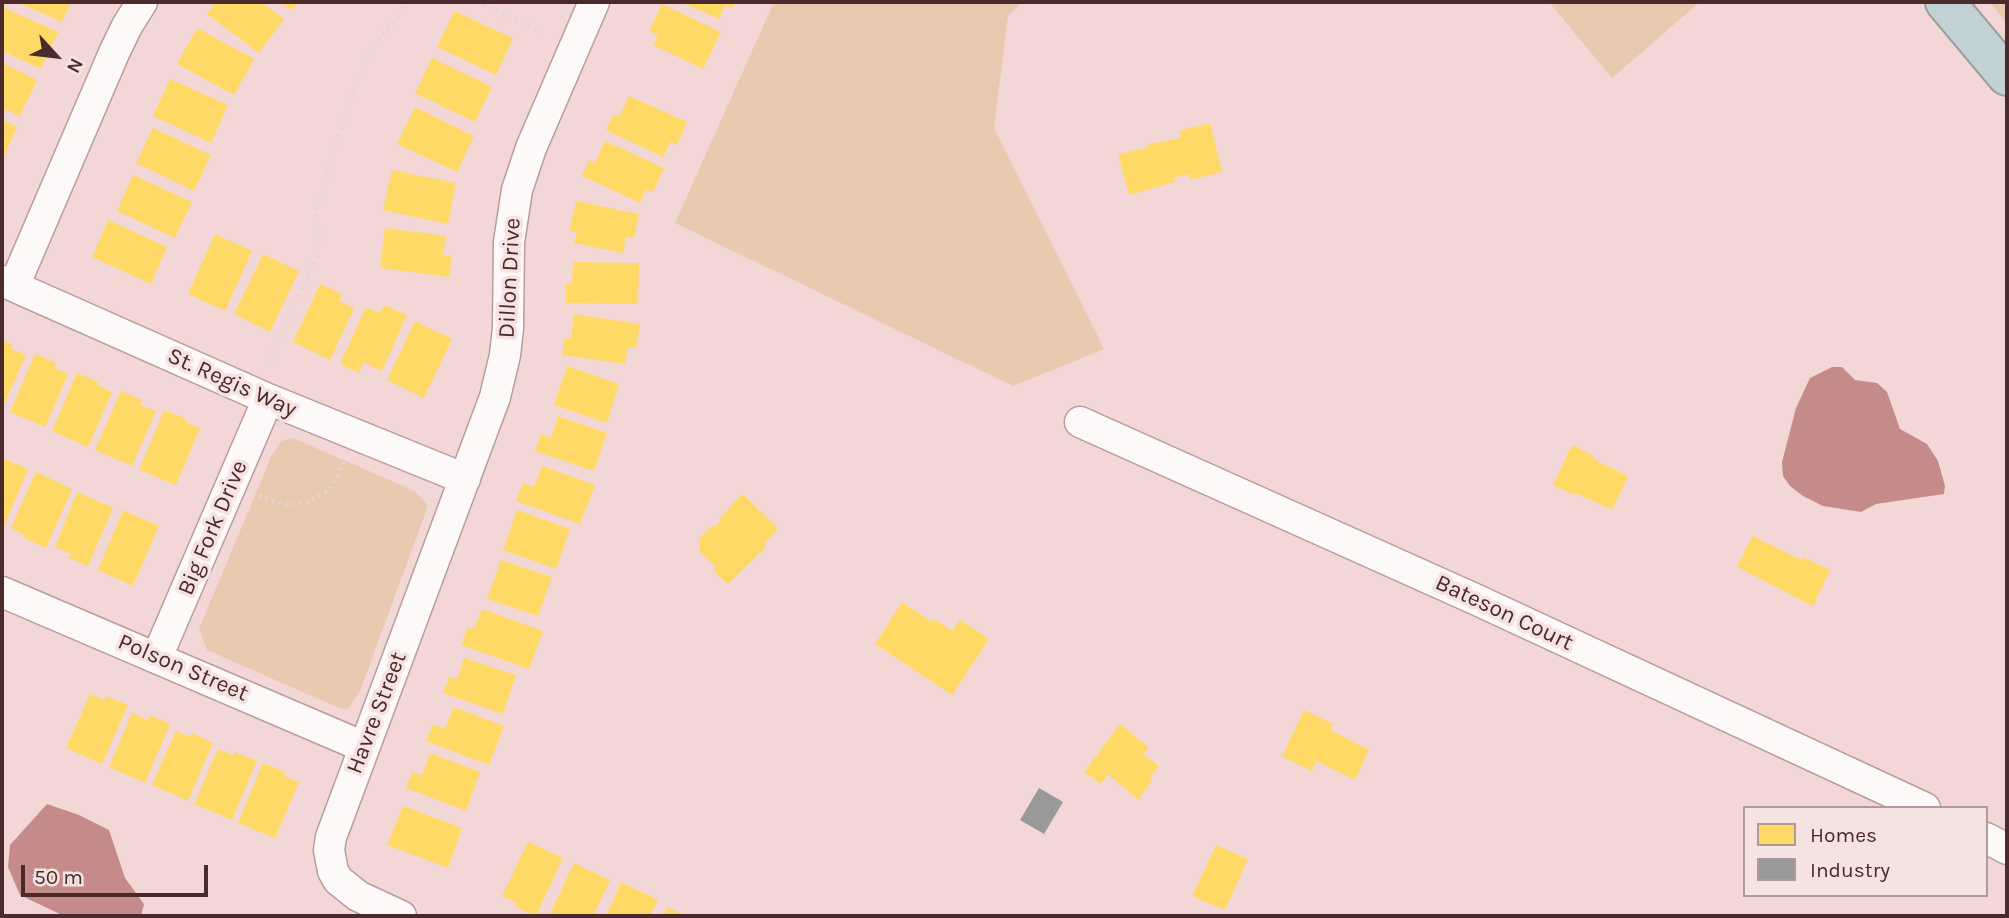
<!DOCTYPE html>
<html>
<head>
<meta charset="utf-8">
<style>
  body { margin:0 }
  #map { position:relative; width:2009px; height:918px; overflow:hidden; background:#f3d7d6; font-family:Karla,sans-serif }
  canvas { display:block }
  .frame { position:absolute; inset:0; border:4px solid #4a2a2a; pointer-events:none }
  .legend { position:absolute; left:1743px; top:806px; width:245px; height:91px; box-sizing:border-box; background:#f5e3e2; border:2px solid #b19998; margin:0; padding:9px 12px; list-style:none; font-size:21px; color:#4a2a2a }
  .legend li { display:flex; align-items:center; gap:14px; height:35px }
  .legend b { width:35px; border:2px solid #b19998 }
  .north { position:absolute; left:21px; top:21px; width:70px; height:70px; -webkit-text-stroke:5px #f5e3e2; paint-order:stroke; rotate:117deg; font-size:19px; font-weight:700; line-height:28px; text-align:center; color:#4a2a2a }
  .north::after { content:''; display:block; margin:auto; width:24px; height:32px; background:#4a2a2a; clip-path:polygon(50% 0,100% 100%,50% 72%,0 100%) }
  .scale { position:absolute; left:21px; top:865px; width:187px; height:32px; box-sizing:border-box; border:4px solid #4a2a2a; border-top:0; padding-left:9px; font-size:21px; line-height:24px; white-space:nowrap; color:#4a2a2a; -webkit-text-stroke:5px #f5e3e2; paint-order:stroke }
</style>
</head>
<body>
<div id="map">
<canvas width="2009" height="918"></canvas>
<div class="frame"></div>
<ul class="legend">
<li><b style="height:19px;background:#ffd966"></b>Homes</li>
<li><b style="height:19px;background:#999"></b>Industry</li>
</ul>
<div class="north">N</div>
<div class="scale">50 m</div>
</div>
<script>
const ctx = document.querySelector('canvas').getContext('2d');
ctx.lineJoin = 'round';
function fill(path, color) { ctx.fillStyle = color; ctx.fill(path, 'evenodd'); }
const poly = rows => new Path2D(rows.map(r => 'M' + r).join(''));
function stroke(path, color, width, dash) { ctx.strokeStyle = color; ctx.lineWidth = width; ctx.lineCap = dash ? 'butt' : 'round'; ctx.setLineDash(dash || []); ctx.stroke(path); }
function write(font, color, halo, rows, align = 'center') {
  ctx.font = font + ' Karla,sans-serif'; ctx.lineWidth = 7; ctx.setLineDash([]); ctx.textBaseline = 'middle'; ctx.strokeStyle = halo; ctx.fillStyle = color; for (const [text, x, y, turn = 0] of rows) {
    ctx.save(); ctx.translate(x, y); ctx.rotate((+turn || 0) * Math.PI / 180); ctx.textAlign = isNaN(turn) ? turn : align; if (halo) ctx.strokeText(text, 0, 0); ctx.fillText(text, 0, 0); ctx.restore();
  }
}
const green = poly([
  [774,2,1023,2,1008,16,994,128,1104,349,1013,386,675,223],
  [1549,2,1700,2,1612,78],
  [1989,2,2007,2,2007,24,1997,11],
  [293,438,415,491,428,506,360,691,348,709,339,708,207,650,199,629,271,457,281,441]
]);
const water = poly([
  [1832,367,1842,367,1855,380,1877,383,1887,392,1900,429,1927,444,1938,461,1945,486,1944,494,1876,504,1861,512,1823,506,1803,496,1790,486,1783,476,1782,462,1796,408,1810,378],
  [47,804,79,815,109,830,125,878,144,904,141,916,64,916,20,895,8,867,10,845]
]);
const homes = poly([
  [17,2,71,2,62,22],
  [216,2,261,2,284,19,259,53,207,14],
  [280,2,298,2,292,10],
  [681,2,735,2,732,8,725,5,719,19],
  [662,4,721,32,703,69,653,45,658,35,649,31],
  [2,7,58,32,41,69,2,51],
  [454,11,513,38,496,75,437,47],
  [197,28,254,59,234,95,177,64],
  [432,58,492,87,475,122,415,93],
  [2,63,37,80,20,116,2,108],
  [170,79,228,105,211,143,153,116],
  [629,96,687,122,677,145,670,142,663,157,606,130,613,114,619,117],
  [415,107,474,136,457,172,397,144],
  [2,120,17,127,2,161],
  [1210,123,1222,172,1191,180,1189,174,1174,178,1175,182,1129,195,1118,155,1148,147,1150,144,1181,138,1179,131],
  [153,128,211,155,194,191,136,163],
  [605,141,664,168,653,192,646,189,640,203,582,176,589,160,595,163],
  [392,170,456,183,448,224,383,210],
  [133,175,192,202,175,238,117,211],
  [576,201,639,214,634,238,626,237,623,253,574,243,577,232,569,231],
  [108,220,167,247,151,284,92,257],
  [385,228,446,236,443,255,452,256,449,277,380,268],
  [215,234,252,251,225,311,188,294],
  [263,254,299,271,270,332,234,314],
  [573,262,639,263,638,304,566,303,566,284,572,284],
  [320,284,342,294,339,301,354,308,330,360,293,342],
  [384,305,407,315,382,371,363,362,359,373,340,364,366,307,380,313],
  [574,314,640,324,636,348,628,347,625,364,562,355,565,337,571,338],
  [415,321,452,339,424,398,387,380],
  [2,340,12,345,11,349,26,355,2,409],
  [35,354,56,363,54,368,68,374,45,427,10,412],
  [567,366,619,384,607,423,554,405],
  [77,373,98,382,97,385,112,392,88,447,52,431],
  [121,391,142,400,140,405,156,411,132,466,95,450],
  [164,410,187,419,185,422,200,428,176,485,139,470],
  [558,416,607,433,594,471,535,451,541,434,551,438],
  [1572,445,1594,456,1593,459,1628,476,1612,510,1575,493,1574,495,1553,485],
  [2,458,28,469,2,531],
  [542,466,595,485,580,524,516,501,523,483,534,487],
  [36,472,72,489,46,548,24,538,25,535,11,528],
  [77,492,113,508,88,566,69,558,71,554,55,547],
  [742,494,778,528,764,544,766,547,728,584,713,570,716,567,700,552,699,539,713,525,715,527,721,520,719,519],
  [123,510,159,526,133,586,98,570],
  [517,510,570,529,556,569,503,550],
  [1752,536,1802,560,1803,557,1830,570,1813,606,1737,567],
  [501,560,552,577,538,616,487,599],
  [902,602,932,622,934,619,952,631,960,620,989,639,952,695,875,644],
  [482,609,543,631,529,669,461,645,468,627,474,629],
  [464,658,516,675,503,714,443,693,449,677,457,679],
  [90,694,104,700,106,696,128,705,102,764,66,748],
  [454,707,504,726,489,765,426,741,433,724,445,729],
  [1304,710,1333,724,1330,730,1369,750,1355,780,1316,761,1312,771,1282,757],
  [132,713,148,720,150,715,170,724,145,783,109,767],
  [1120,724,1148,747,1143,754,1159,766,1149,779,1152,781,1138,800,1108,774,1101,784,1084,772],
  [176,731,190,737,192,733,213,743,188,801,152,785],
  [218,749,234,756,235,752,257,761,232,820,194,804],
  [430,753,480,772,466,811,406,788,412,772,422,775],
  [263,763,285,772,284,776,299,782,275,838,238,823],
  [403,806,462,828,448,868,387,845],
  [528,842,563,858,536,916,515,907,517,903,502,896],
  [1216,845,1248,859,1225,910,1192,896],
  [574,863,610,880,593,916,549,916],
  [621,882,658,900,650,916,606,916],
  [667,907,687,916,663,916]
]);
const industry = poly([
  [1039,788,1063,802,1044,834,1020,820]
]);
const path = poly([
  [477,2,547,34],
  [270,360,317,257,319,233,315,212,354,89,372,49,389,26,405,11,407,2],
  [259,496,285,505,306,503,328,491,333,485,344,462]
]);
const minor = poly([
  [2,281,268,399,465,479],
  [14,286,114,53,127,26,142,2],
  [1080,422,1477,600,1925,808],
  [2,592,364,747],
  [157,657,268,399],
  [1986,838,2007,849],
  [401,916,358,896,338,880,333,871,329,850,331,837,495,397,505,355,508,328,509,242,517,190,531,148,594,2]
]);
const motorway = poly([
  [1945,2,2007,76]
]);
const streetNames = [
  ["Dillon Drive",510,278,-87],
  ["St. Regis Way",232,383,24],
  ["Big Fork Drive",213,528,-67],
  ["Bateson Court",1504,613,25],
  ["Polson Street",183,668,23],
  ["Havre Street",377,713,-69]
];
fill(green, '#e7caaf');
fill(water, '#c48b8a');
fill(homes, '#ffd966');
fill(industry, '#999');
stroke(minor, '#b79d9c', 33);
stroke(motorway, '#979c9d', 42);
stroke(path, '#e0d7d7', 4.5, [2, 5]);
stroke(minor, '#fdf9f9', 30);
stroke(motorway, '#c2d1d3', 38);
write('23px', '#4a2a2a', '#f5e3e2', streetNames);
</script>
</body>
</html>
